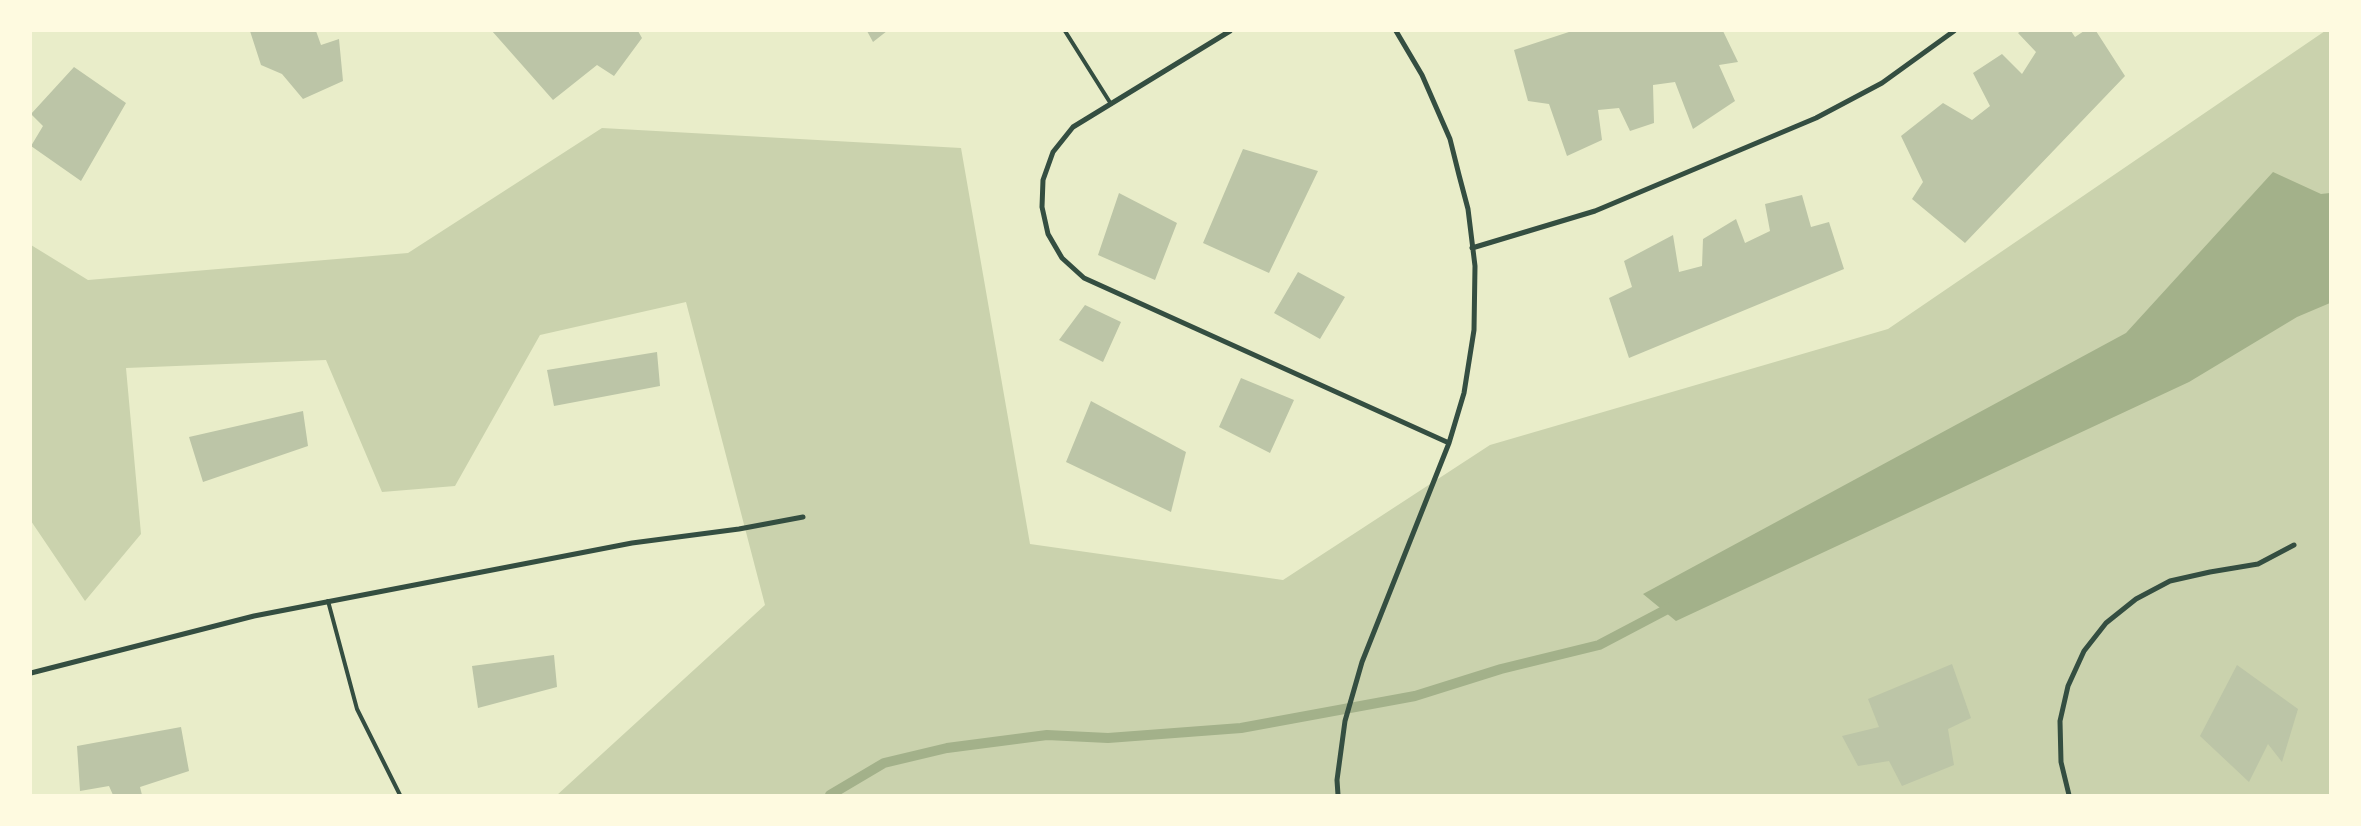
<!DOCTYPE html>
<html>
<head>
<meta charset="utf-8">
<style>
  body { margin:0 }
  #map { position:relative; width:2361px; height:826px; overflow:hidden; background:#e9edc9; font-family:"PT Sans",sans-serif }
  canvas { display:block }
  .frame { position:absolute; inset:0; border:32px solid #fefae0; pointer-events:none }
</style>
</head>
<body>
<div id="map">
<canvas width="2361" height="826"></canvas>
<div class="frame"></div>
</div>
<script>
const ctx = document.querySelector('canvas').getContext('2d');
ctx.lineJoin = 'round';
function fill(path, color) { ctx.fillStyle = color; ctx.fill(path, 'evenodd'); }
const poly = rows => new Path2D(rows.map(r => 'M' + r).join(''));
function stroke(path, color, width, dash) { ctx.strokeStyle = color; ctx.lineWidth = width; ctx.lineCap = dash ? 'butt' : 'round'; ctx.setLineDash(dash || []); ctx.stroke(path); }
const green = poly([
  [2325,31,2330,31,2330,795,557,795,765,605,686,302,540,335,455,486,382,492,326,360,126,368,141,534,85,601,31,521,31,245,88,280,408,253,602,128,961,148,1030,544,1283,580,1490,445,1888,329]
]);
const water = poly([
  [2273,172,2321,194,2330,193,2330,303,2297,317,2189,382,1676,621,1643,594,2126,333]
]);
const stream = poly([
  [830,795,884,763,947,748,1047,735,1108,738,1241,728,1415,696,1501,669,1599,645,1675,605]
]);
const building = poly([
  [250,31,316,31,321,45,339,39,343,81,303,99,282,74,261,65],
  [492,31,638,31,642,38,614,76,597,65,553,100],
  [867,31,887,31,873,42],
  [1572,31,1723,31,1738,62,1719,65,1735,101,1693,129,1675,82,1653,85,1654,123,1630,131,1619,108,1598,110,1602,140,1567,156,1549,104,1528,101,1514,50],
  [2021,31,2071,31,2075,37,2084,31,2096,31,2125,76,1965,243,1912,199,1923,182,1901,136,1943,103,1972,120,1990,106,1973,73,2002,54,2022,74,2036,52,2018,33],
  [74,67,126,103,81,181,31,146,43,126,31,114],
  [1243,149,1318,171,1269,273,1203,243],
  [1119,193,1177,223,1155,280,1098,255],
  [1802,195,1811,227,1829,222,1844,269,1629,358,1609,298,1632,287,1624,261,1673,235,1679,272,1702,266,1703,239,1736,219,1745,243,1770,231,1765,204],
  [1298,272,1345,297,1320,339,1274,313],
  [1085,305,1121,322,1103,362,1059,340],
  [657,352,660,386,554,406,547,370],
  [1241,378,1294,400,1270,453,1219,427],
  [1091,401,1186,452,1171,512,1066,462],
  [303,411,308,446,203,482,189,437],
  [554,655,557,687,478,708,472,666],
  [1952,664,1971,718,1948,729,1954,765,1902,786,1889,761,1858,766,1842,736,1879,727,1868,699],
  [2237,665,2298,709,2282,762,2268,744,2249,782,2200,736],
  [181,727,189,771,140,787,142,795,113,795,109,786,80,791,77,746]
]);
const service = poly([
  [1065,31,1111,104],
  [328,601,357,709,400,795]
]);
const minor = poly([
  [1230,31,1073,127,1053,152,1043,180,1042,207,1048,234,1062,258,1084,278,1449,443],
  [1472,248,1595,211,1816,118,1882,83,1954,31],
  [31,673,254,616,632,543,739,529,803,517],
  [1338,795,1337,780,1345,721,1362,662,1449,443,1464,393,1474,330,1475,266,1468,209,1459,175,1450,139,1422,75,1396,31],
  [2069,795,2061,762,2060,721,2068,686,2084,651,2106,623,2136,599,2170,581,2210,572,2258,564,2294,545]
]);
fill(green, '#cad2ad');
fill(water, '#a3b18a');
stroke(stream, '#a3b18a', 10);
fill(building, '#bcc5a7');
stroke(service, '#344e41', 4);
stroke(minor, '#344e41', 5);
</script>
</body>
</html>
